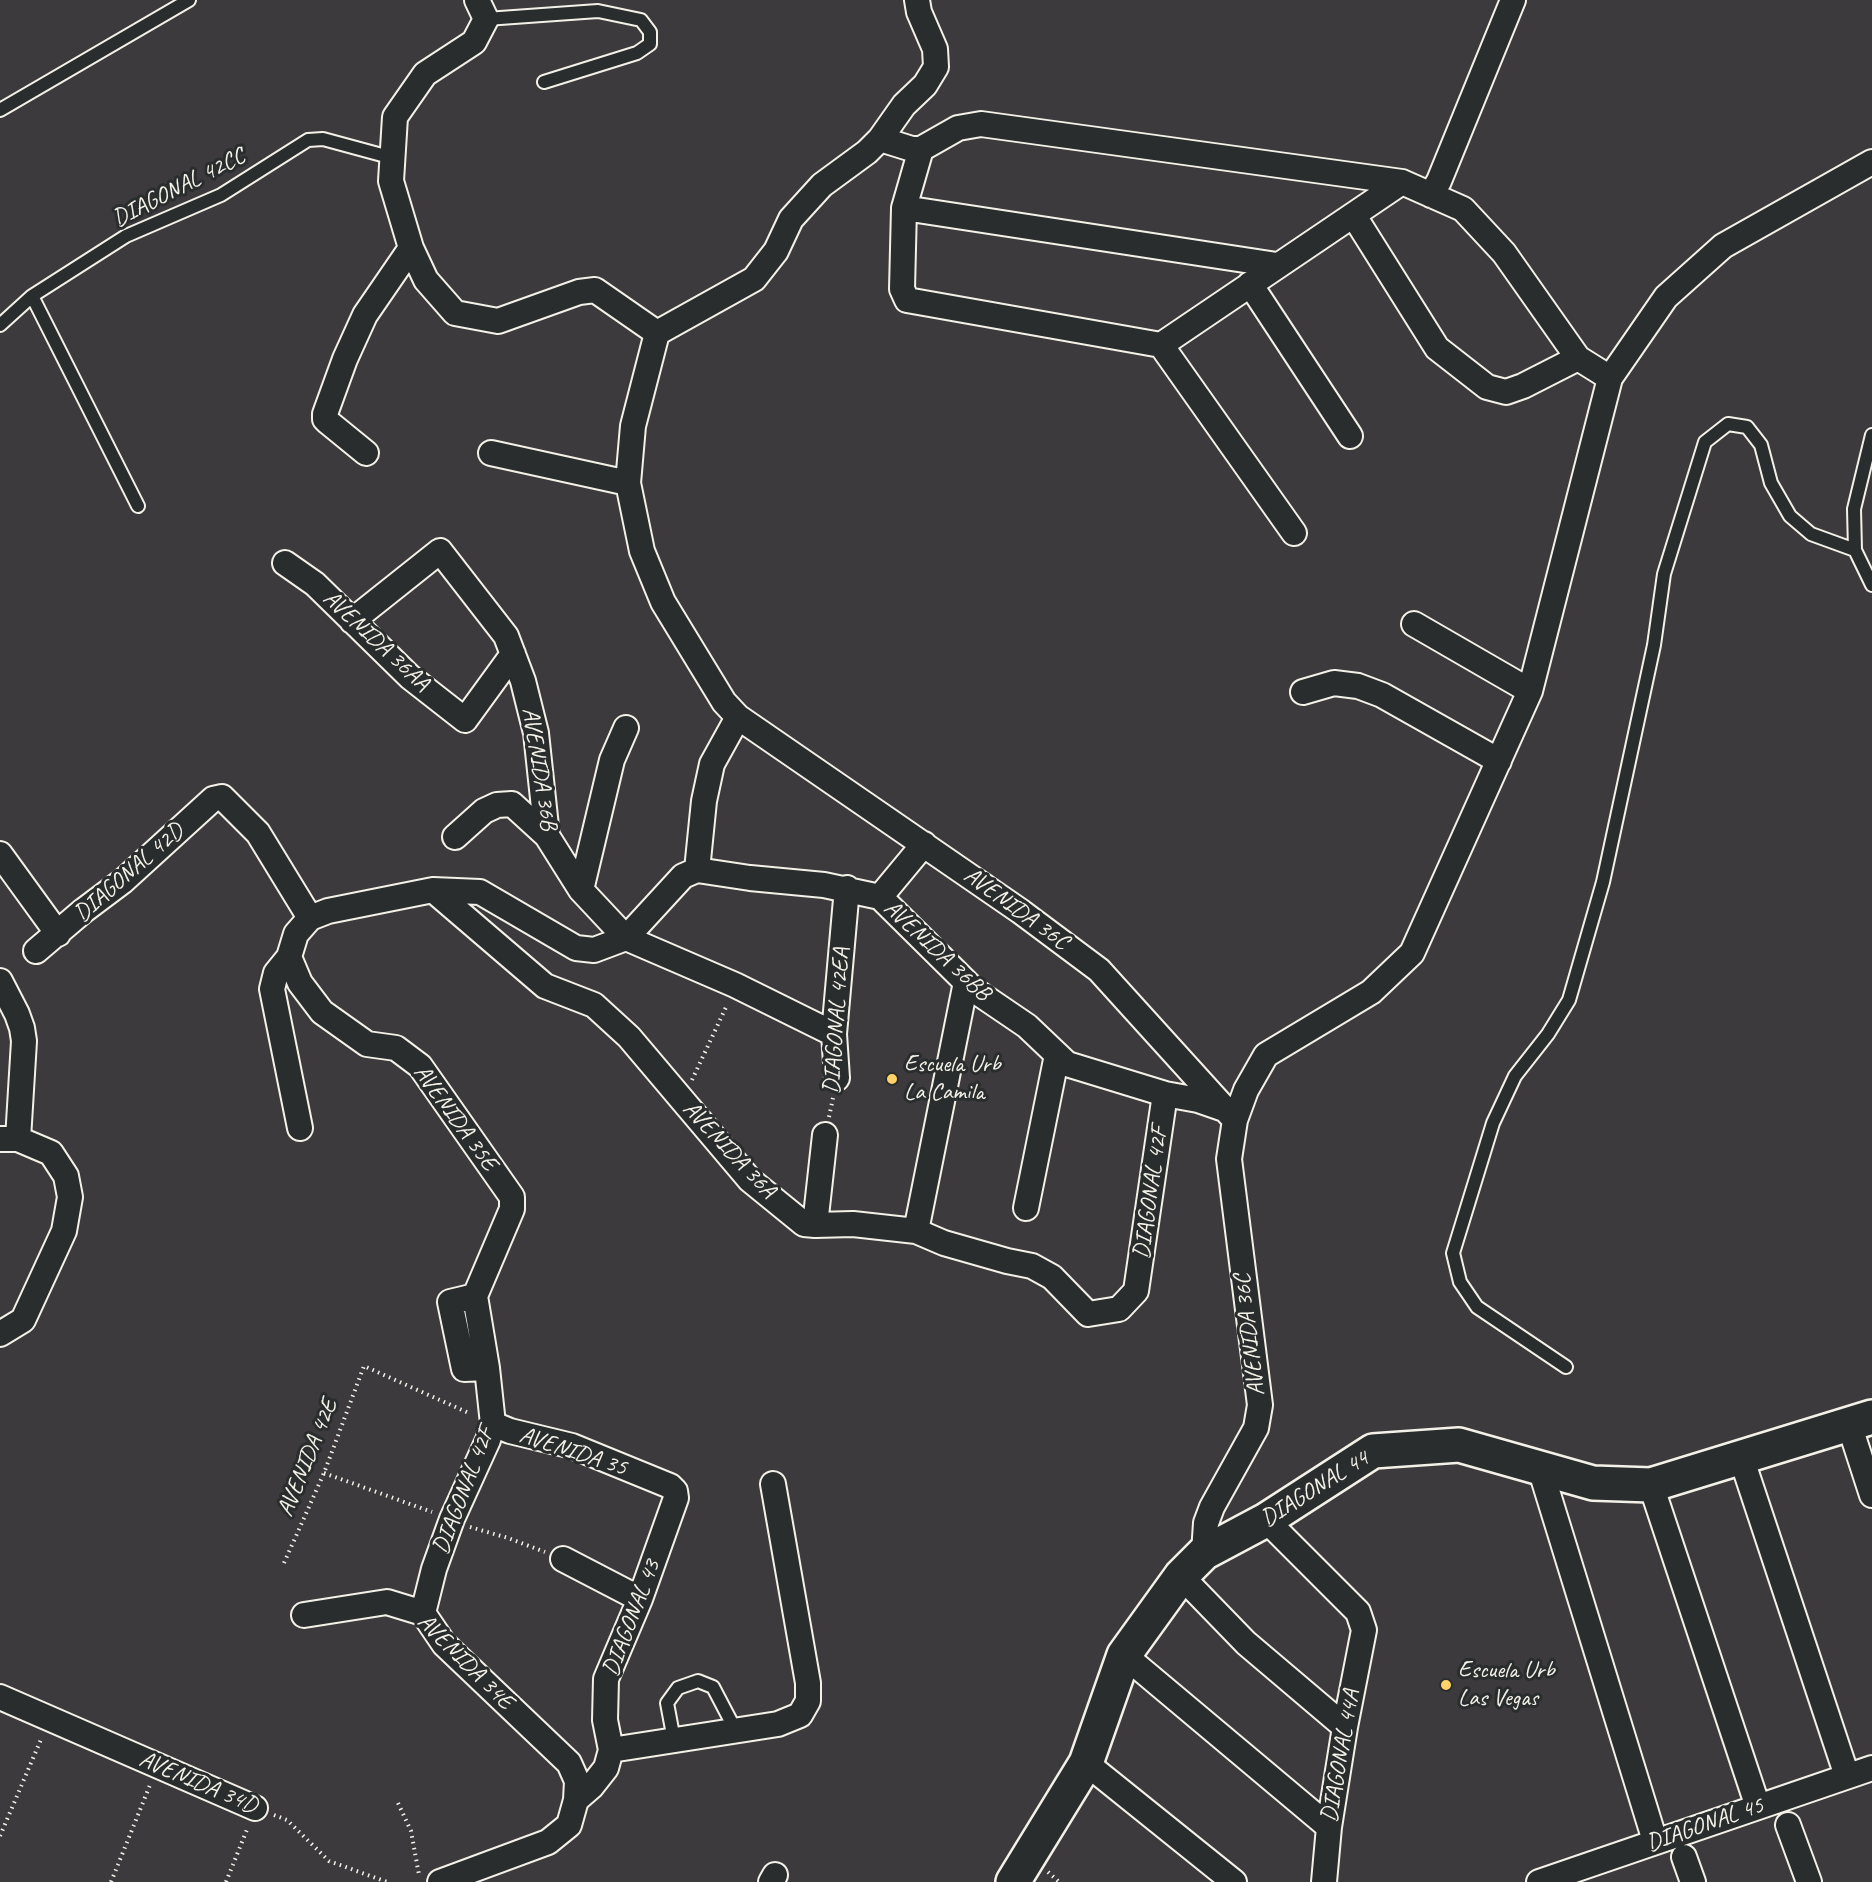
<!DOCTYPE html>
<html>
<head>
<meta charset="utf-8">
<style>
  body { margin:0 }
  canvas { display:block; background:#3d3a3d }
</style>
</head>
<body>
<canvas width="1872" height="1882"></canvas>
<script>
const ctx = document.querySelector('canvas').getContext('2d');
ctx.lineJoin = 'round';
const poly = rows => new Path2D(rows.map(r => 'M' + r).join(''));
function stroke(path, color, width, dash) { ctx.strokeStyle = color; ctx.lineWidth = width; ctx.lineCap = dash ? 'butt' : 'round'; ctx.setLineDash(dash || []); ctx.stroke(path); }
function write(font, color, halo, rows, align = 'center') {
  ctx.font = font + ' Caveat,sans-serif'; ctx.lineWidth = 6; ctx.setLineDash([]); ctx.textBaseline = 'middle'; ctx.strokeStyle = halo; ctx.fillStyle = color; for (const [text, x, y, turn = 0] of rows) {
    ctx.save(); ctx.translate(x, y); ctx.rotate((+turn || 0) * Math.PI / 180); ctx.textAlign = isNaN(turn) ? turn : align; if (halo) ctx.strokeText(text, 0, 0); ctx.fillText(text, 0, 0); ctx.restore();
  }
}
const path = poly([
  [692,1080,727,1005],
  [829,1117,833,1098],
  [324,1473,432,1512],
  [470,1527,508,1538,545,1552],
  [284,1563,324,1473,364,1366,471,1414],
  [398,1803,411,1831,419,1875],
  [274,1815,287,1820,329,1861,387,1882],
  [0,1836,42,1737],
  [1048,1872,1059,1882],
  [111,1882,150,1785],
  [226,1882,248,1827]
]);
const lane = poly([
  [486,19,598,11,641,20,650,32,650,44,637,53,544,82],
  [0,110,189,0],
  [32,296,138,506],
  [0,325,32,296,126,236,221,195,308,140,323,139,393,158],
  [1872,435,1854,509,1855,550,1872,585],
  [1566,1367,1477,1307,1460,1282,1453,1253,1493,1123,1515,1076,1548,1034,1569,1000,1603,882,1654,645,1664,574,1705,442,1728,424,1747,427,1761,445,1771,483,1790,516,1811,534,1855,550],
  [674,1740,667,1703,678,1688,698,1681,713,1687,736,1731]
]);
const street = poly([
  [477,0,486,19,474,42,425,74,395,117,391,181,411,248,426,280,455,313,498,321,579,292,595,290,657,333],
  [880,139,904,105,925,85,936,67,935,49,919,12,917,0],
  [1402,182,1161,345,907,300,902,289,904,208,921,149,958,128,981,124,1402,182,1463,209,1504,253,1578,358,1610,378],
  [1431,195,1439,181,1513,0],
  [904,208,1277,265],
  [1354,216,1437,348,1487,387,1506,392,1523,386,1578,358],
  [1250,284,1350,436],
  [657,333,633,426,628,483,642,551,663,602,724,702,738,717,1020,911,1099,970,1235,1120,1229,1159,1260,1405,1256,1428,1212,1507,1206,1523,1204,1553],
  [657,333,754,279,776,251,791,219,822,185,867,152,880,139,912,149,921,149],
  [1161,345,1294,533],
  [366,453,328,422,325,419,325,414,345,359,365,315,411,248],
  [491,453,628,483],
  [285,563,315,584,410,677,465,720,513,654],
  [352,621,440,551,506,636,523,681,536,733,547,836,581,890,626,938,735,985,834,1034],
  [1414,624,1530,691],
  [1303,692,1334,683,1358,686,1382,695,1499,761],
  [455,837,484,811,497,805,512,804,547,836],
  [0,854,58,934],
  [697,870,750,878,824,885,880,897,974,990,1027,1026,1067,1064,1165,1094,1198,1100,1224,1109],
  [433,890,545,986,594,1005,629,1037,750,1180,804,1224,815,1225,853,1224,916,1231,944,1243,1007,1261,1032,1266,1052,1277,1088,1314,1119,1309,1136,1291,1165,1094],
  [581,890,612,760,626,728],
  [880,897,924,844],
  [36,951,83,911,123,881,213,799,222,797,258,833,310,918],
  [289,957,300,983,322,1012,367,1044,396,1048,420,1066,512,1197,512,1209,475,1296,487,1368,493,1424,488,1440,452,1519,434,1569,423,1613],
  [0,981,17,1014,22,1028,24,1041,18,1139],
  [837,1078,834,1034,847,888],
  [1235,1120,1246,1090,1266,1055,1371,992,1412,953,1530,691,1610,378,1666,297,1723,246,1872,162],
  [300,1128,272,989,276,973,289,957,296,934,310,918,328,911,433,890,480,892,576,948,594,950,626,938,683,876,697,870,704,801,712,764,738,717],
  [0,1139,18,1139,51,1153,66,1176,70,1197,64,1231,23,1320,0,1334],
  [1026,1208,1057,1055],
  [815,1225,825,1135],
  [916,1231,966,982],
  [475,1296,450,1302,464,1369,487,1368],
  [493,1424,510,1431,572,1446,670,1486,675,1491,676,1498,640,1599,606,1679,605,1720,611,1750,606,1768,591,1787,576,1800],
  [1849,1424,1872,1495],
  [1741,1457,1847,1776],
  [1540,1468,1655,1841],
  [1651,1485,1758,1807],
  [1266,1520,1358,1612,1364,1630,1345,1727,1329,1827,1324,1882],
  [563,1559,640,1599],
  [1181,1576,1246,1643,1345,1727],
  [304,1615,387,1602,423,1613,444,1644,569,1763,577,1781,576,1800,569,1825,548,1842,440,1882],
  [1124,1655,1329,1827],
  [0,1697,255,1808],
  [611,1750,778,1724,800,1715,808,1701,808,1683,773,1484],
  [1086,1763,1234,1882],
  [1788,1825,1809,1882],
  [1684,1857,1693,1882],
  [771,1882,775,1875],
  [1539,1882,1872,1768]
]);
const secondary = poly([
  [1013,1882,1086,1763,1124,1655,1181,1576,1204,1553,1266,1520,1373,1451,1459,1445,1593,1483,1651,1485,1872,1417]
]);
const markers = [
  [892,1079,6,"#ffd166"],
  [1446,1685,6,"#ffd166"]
];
const streetNames = [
  ["DIAGONAL 42CC",179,188,-27],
  ["AVENIDA 36AA",376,641,43],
  ["AVENIDA 36B",539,769,81],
  ["DIAGONAL 42D",129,873,-41],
  ["AVENIDA 36C",1016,909,36],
  ["AVENIDA 36BB",937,951,43],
  ["DIAGONAL 42EA",837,1021,-86],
  ["AVENIDA 35E",455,1118,54],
  ["AVENIDA 36A",729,1150,47],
  ["DIAGONAL 42F",1151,1193,-82],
  ["AVENIDA 36C",1250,1335,-97],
  ["AVENIDA 35",573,1452,18],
  ["AVENIDA 42E",308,1458,-68],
  ["DIAGONAL 44",1315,1489,-32],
  ["DIAGONAL 42F",464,1491,-69],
  ["DIAGONAL 43",632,1618,-69],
  ["AVENIDA 34E",465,1662,45],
  ["DIAGONAL 44A",1341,1756,-80],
  ["AVENIDA 34D",198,1783,23],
  ["DIAGONAL 45",1705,1825,-19]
];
const poiNames = [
  ["Escuela Urb",904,1065],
  ["La Camila",904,1093],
  ["Escuela Urb",1458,1671],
  ["Las Vegas",1458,1699]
];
stroke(lane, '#f4f1e8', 16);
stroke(street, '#f4f1e8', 28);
stroke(secondary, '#f4f1e8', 38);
stroke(path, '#f4f1e8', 4, [1.5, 4.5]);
stroke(lane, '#2a2d2e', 12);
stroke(street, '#2a2d2e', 24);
stroke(secondary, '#2a2d2e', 33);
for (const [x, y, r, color] of markers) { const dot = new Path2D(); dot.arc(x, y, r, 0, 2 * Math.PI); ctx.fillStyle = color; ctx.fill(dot); stroke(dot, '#2a2d2e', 2); }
write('24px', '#f4f1e8', '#2a2d2e', streetNames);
write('24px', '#f4f1e8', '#2a2d2e', poiNames, 'left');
</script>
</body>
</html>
